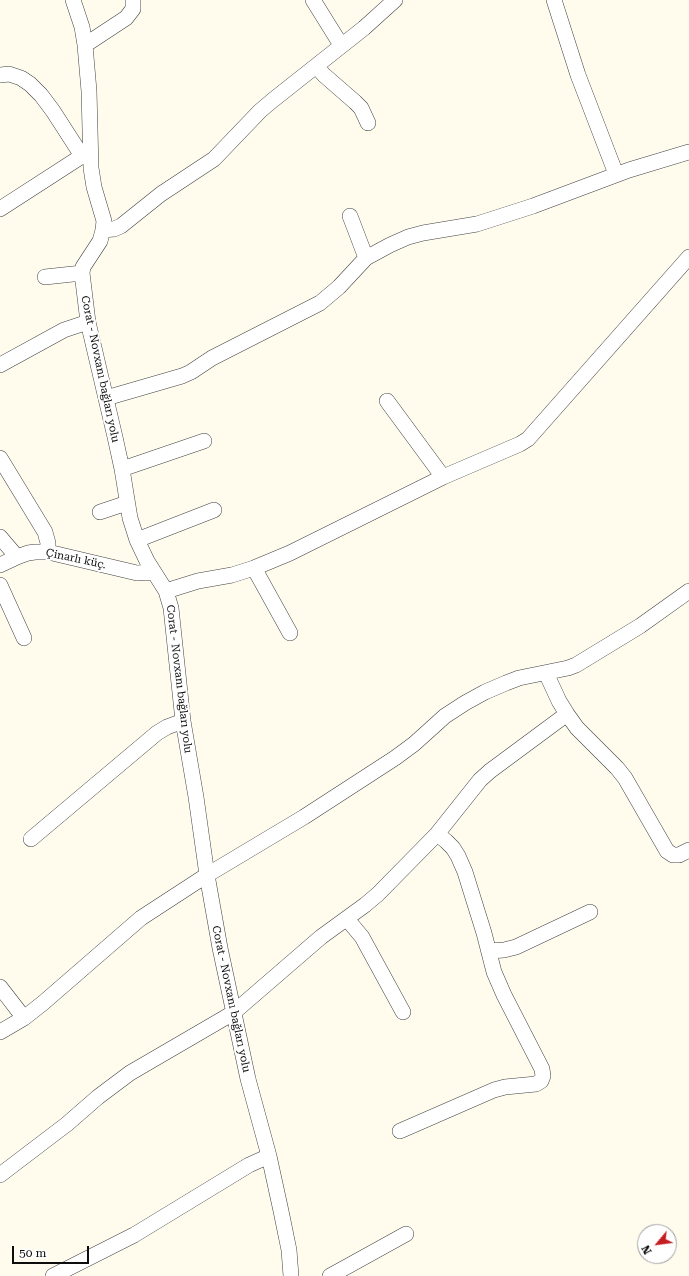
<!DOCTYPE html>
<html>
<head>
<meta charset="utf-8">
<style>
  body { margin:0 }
  #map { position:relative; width:689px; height:1276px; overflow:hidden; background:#fffced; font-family:"Roboto Serif",serif }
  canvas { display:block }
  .north { position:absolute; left:637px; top:1224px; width:40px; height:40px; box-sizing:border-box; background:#fff; border:1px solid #9e9e9e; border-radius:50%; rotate:241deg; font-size:11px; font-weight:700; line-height:16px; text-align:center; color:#0d0d0d }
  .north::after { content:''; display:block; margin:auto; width:14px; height:18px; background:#c41e22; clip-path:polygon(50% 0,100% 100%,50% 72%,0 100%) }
  .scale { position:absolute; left:12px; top:1246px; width:77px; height:18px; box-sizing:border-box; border:2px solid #0d0d0d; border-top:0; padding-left:5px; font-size:12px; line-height:14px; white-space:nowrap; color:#0d0d0d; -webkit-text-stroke:3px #fff; paint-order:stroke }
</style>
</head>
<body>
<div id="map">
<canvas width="689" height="1276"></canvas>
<div class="north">N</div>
<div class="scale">50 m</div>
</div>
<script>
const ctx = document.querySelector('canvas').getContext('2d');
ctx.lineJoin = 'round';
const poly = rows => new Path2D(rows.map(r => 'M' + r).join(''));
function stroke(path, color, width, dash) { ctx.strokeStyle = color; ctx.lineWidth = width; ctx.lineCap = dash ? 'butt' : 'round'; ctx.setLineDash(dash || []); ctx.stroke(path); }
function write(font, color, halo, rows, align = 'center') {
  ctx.font = font + ' "Roboto Serif",serif'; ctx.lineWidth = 4; ctx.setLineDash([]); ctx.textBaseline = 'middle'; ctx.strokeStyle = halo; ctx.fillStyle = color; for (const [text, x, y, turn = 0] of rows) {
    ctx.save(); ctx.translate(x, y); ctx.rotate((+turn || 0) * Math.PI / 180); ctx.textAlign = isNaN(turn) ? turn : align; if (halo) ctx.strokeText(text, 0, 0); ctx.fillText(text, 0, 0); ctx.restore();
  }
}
const minor = poly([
  [73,0,82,27,85,45,89,91,91,168,94,187,104,221,103,230,100,241,83,267,82,273,88,322,115,437,122,469,130,518,137,540,147,561,166,591,171,608,183,721,196,797,207,875,220,948,248,1079,269,1156,281,1211,289,1250,291,1276],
  [313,0,341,45],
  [554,0,578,75,616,174],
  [85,45,126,18,133,9,133,0],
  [316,66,324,75,355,102,361,108,368,123],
  [0,75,9,74,21,78,30,84,41,95,53,111,82,156,90,156],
  [0,209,82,156],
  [350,216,366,258],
  [103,230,114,229,121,226,161,194,214,159,260,111,273,100,364,28,395,0],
  [45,277,82,273],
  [0,365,64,330,88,322],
  [106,398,182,376,191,372,212,358,320,303,339,287,366,258,390,245,408,237,423,233,477,224,533,206,629,170,689,152],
  [387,401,443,477],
  [0,458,45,532,48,543,48,552],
  [122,469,204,441],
  [100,512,127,503],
  [0,537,17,557],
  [137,540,214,510],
  [0,565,17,557,28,553,35,552,48,552,137,573,154,572],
  [254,568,290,633],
  [0,585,24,638],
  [166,591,198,581,232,575,254,568,290,553,443,477,520,444,528,439,689,257],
  [546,673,559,701,567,714,577,728,617,768,625,778,667,851,673,855,679,855,689,850],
  [31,839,157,733,167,727,183,721],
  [347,919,362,937,403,1012],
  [489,951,504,950,516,947,590,912],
  [0,987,24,1018],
  [0,1032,24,1018,43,1003,141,918,207,875,304,817,395,758,414,744,445,716,465,703,485,692,506,683,519,678,568,668,576,665,640,626,689,591],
  [400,1131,494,1090,505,1087,536,1084,541,1081,543,1076,542,1069,504,995,494,972,484,933,465,872,458,856,453,848,446,841,437,834],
  [0,1175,67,1124,98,1097,130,1073,233,1013,321,937,365,905,378,894,437,834,480,780,490,771,567,714],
  [53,1276,134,1235,249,1165,269,1156],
  [330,1276,406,1234]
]);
const streetNames = [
  ["Corat - Novxanı bağları yolu",100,369,78],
  ["Çinarlı küç.",76,559,12],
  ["Corat - Novxanı bağları yolu",179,679,83],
  ["Corat - Novxanı bağları yolu",231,999,78]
];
stroke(minor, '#404040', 16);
stroke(minor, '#fff', 15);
write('11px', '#0d0d0d', '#fff', streetNames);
</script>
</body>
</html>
